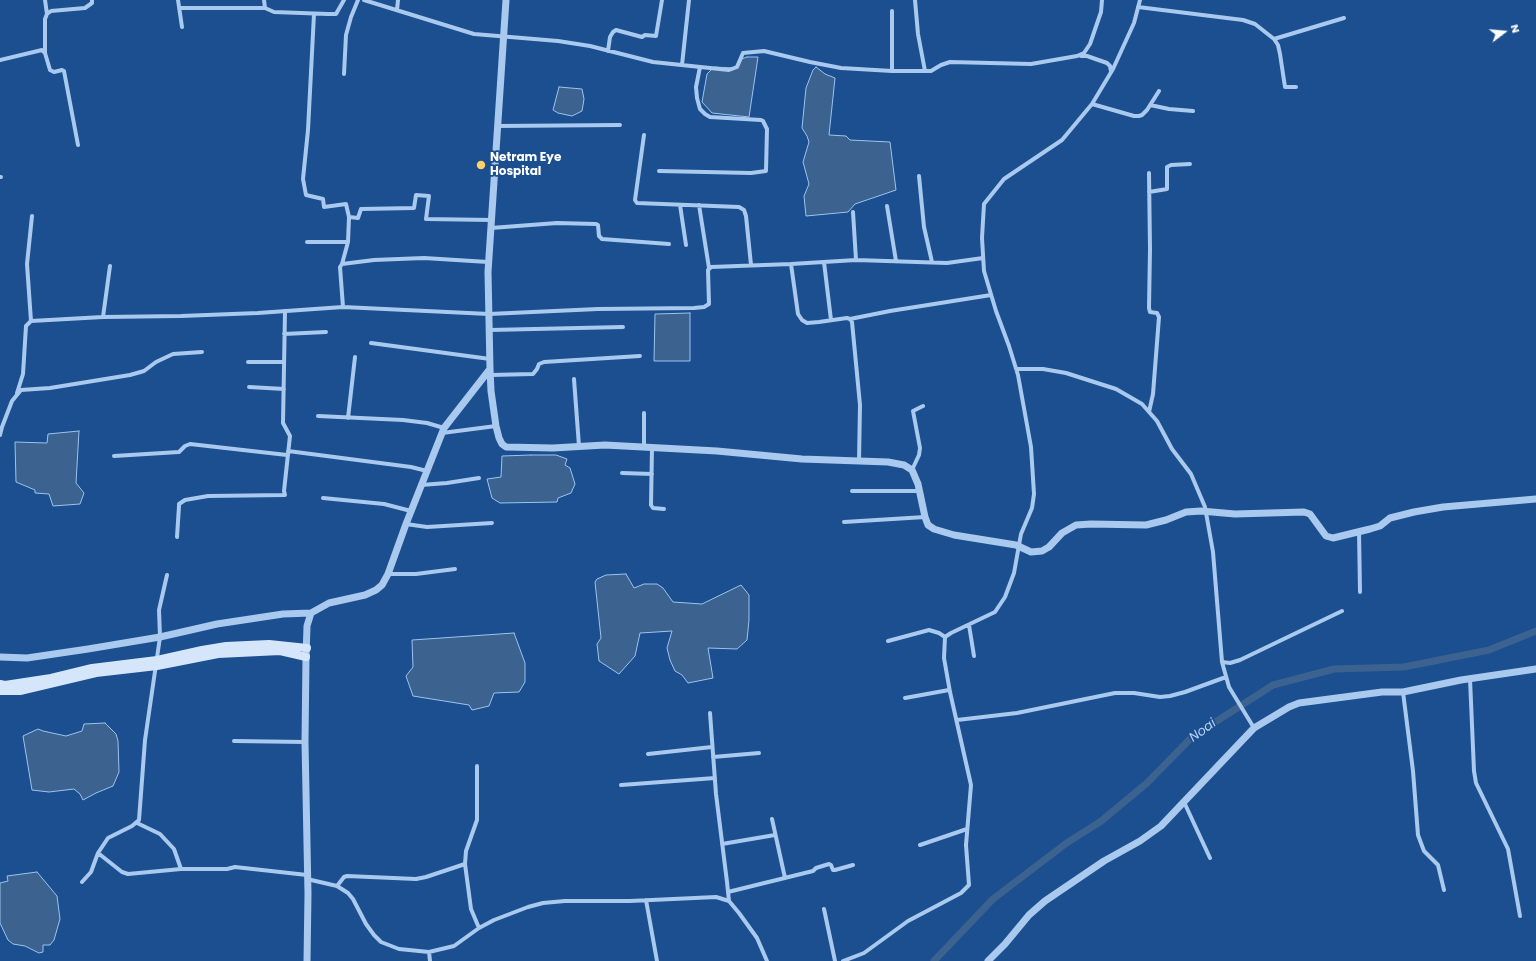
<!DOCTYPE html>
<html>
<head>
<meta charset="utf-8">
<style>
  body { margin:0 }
  #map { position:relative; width:1536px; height:961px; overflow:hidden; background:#1b4f8f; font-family:Poppins,sans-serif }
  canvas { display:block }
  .north { position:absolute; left:1484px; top:12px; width:40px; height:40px; -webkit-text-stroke:3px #1b4f8f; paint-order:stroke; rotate:74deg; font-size:11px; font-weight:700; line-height:16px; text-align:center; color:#fff }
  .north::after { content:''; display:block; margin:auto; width:14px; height:18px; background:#fff; clip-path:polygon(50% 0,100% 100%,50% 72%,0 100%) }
</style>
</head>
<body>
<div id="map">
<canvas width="1536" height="961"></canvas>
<div class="north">N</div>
</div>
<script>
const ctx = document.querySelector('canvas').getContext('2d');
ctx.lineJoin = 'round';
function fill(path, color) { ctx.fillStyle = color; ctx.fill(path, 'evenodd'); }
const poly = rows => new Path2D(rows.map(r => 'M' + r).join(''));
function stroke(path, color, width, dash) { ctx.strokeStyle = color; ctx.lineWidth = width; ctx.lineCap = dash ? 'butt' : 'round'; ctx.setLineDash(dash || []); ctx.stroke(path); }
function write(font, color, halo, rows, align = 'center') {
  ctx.font = font + ' Poppins,sans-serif'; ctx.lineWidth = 3.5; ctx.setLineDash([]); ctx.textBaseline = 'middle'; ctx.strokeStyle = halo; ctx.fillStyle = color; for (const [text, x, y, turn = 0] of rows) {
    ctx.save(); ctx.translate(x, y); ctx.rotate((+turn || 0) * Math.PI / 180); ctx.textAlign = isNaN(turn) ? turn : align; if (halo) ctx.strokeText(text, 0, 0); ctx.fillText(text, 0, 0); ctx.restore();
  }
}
const water = poly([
  [747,57,758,57,749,117,712,113,702,102,707,74,714,67,735,68,739,60,747,57],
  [816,67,825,74,835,78,829,135,846,136,850,140,890,142,896,190,855,204,848,212,806,216,804,196,809,184,803,162,809,142,807,136,802,128,806,88,813,70,816,67],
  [559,87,582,89,584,99,582,111,572,116,558,113,553,110,559,87],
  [690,313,690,361,654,361,655,314,690,313],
  [79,431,76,483,84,493,80,504,53,506,49,494,35,493,35,490,16,482,15,442,47,443,48,434,79,431],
  [531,455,556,455,567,459,565,465,570,468,575,484,571,493,558,498,557,502,500,503,492,498,487,479,501,477,502,456,531,455],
  [626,574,634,588,644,584,657,584,663,588,673,602,702,604,741,585,749,595,749,620,747,640,737,649,708,648,713,678,688,683,682,675,675,671,670,660,667,648,672,631,640,633,635,656,619,674,599,661,597,644,601,638,595,582,597,579,606,575,626,574],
  [514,633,525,663,525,682,519,692,494,693,489,706,472,710,469,705,413,696,406,676,413,667,412,640,514,633],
  [105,723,116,734,118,741,119,772,113,786,96,793,83,800,80,794,74,789,49,792,32,790,23,736,38,729,43,731,66,736,82,731,84,724,105,723],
  [37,872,57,896,60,919,54,940,50,945,43,945,43,952,39,953,25,946,13,944,8,940,0,923,0,883,8,881,7,876,37,872]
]);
const canal = poly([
  [934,961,993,899,1068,842,1100,822,1147,783,1192,737,1273,685,1334,669,1404,667,1489,650,1536,631]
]);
const minor = poly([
  [45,0,47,14],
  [178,0,182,27],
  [264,0,265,8,274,12,328,14,336,14,344,0],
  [364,0,474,34,558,41,590,46,653,62,729,70,737,67,743,53,764,51,810,62,841,68,892,71,931,71,941,65,950,62,1031,64,1077,56,1084,53,1090,44,1101,12,1102,0],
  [915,0,918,34,925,71],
  [1138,7,1243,20,1255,24,1274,39,1278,45,1280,54,1285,87,1296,87],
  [179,8,265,8],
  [397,10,398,0],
  [314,14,308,130,303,179,306,195,323,199,324,207,346,204,349,217,348,242,342,264],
  [1274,39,1344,18],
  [608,51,610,37,613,32,616,30,642,37,645,35,656,36,662,0],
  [45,53,45,19,47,14,51,11,85,8,92,3,92,0],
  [1081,56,1087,56,1107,63,1110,66,1111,71],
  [0,60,42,50,45,53,50,70,54,72,62,70,64,71,78,145],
  [682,65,689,0],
  [892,71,892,11],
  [344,74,346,35,351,17,358,0],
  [1092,104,1134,116,1139,116,1142,115,1147,110,1159,91],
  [1150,105,1169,109,1193,111],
  [497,126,620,125],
  [644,135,635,200,637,203,739,207,744,210,746,216,751,265],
  [659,171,751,173,766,171,767,129,763,121,761,120,710,117,705,114,700,109,697,98,696,87,700,67],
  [919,176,924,227,932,262],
  [0,177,1,177],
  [1149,192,1167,189,1167,167,1171,165,1190,164],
  [680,205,686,245],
  [699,205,709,268],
  [887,206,896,261],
  [853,212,856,260],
  [349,217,358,218,361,209,414,208,416,195,429,196,426,219,492,220],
  [491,228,557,223,596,224,598,225,599,236,602,239,669,244],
  [307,242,348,242],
  [824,262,831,320],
  [791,264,856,260,947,263,983,258],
  [343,307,340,267,342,264,374,260,424,258,488,262],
  [103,317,110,266],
  [850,319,890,311,991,295],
  [31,321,27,264,32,216],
  [490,330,623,327],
  [284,334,326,332],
  [371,343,490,359],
  [248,362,284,362],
  [1016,369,1043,369,1066,373,1116,389,1142,404,1157,421,1172,449,1191,474,1205,507,1213,552,1222,662,1229,687,1254,728],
  [490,375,533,374,537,369,539,364,544,362,640,356],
  [574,379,579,446],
  [249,387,284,389],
  [17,393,23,374,26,326,31,321,103,317,181,316,258,313,343,307,489,314,598,309,694,308,704,307,709,304,708,270,711,267,791,264,798,314,802,320,807,323,819,322,847,318,850,319,852,322,860,405,859,461],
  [1149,412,1153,394,1159,317,1157,313,1150,312,1149,308,1150,249,1149,173],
  [644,413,644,447],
  [318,416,403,420,427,423,444,428],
  [348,418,355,357],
  [442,433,496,426],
  [0,435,2,427,12,401,21,390,50,388,130,375,144,371,156,362,173,354,202,352],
  [652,448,651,505,653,508,664,509],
  [288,451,411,467,427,471],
  [114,456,179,452,185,446,190,444,287,455],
  [912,470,919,455,920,448,913,411,923,406],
  [622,473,652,474],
  [421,485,447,483,479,478],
  [852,491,919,491],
  [323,498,384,504,411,511],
  [844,522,925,517],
  [406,524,427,527,492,523],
  [1359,531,1360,592],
  [177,537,179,506,179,504,185,500,208,496,285,495,284,491,290,436,283,423,285,311],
  [388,574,416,574,455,569],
  [969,625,974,656],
  [888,641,929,630,939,633,945,637],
  [1222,662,1230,663,1240,660,1342,611],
  [1470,679,1474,771,1476,783,1508,849,1520,916],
  [1403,692,1413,771,1418,835,1424,851,1438,865,1444,890],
  [905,698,949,690],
  [710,713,716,794,727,882,729,901],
  [957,720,1017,713,1115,693,1134,693,1160,697,1170,696,1185,692,1226,677],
  [234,741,305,742],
  [648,754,712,747],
  [713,757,759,753],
  [477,766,477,820,466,851,465,864,471,909,479,928],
  [621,785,715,778],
  [1184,802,1210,858],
  [772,819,785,878],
  [137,823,160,834,174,849,181,869],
  [722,844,775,835],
  [920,845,967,829],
  [98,853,122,872,128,874,181,869,227,869,235,867,307,875],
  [307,879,337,886,348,893,353,899,366,924,374,935,381,942,399,949,429,952,454,946,479,928,494,920,528,907,543,903,565,901,630,901,716,897,729,901,739,913,757,938,767,961],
  [82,882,91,872,98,853,108,838,132,826,139,820,145,740,160,637,159,610,167,575],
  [337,886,344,877,347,876,416,879,426,877,465,864],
  [728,892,813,871,816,868,829,864,831,865,833,870,835,870,853,865],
  [646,900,657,961],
  [824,909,835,961],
  [429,952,430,961],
  [843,961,864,953,908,921,961,893,969,885,966,845,971,785,950,692,944,658,945,637,951,633,995,612,1005,597,1014,573,1021,534,1032,508,1034,494,1031,447,1018,375,1009,346,996,311,984,271,982,238,984,204,1004,179,1062,140,1092,104,1113,69,1134,23,1140,0]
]);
const tertiary = poly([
  [490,369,491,391,496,426,499,438,502,444,506,447,553,448,605,445,717,451,802,459,888,462,904,465,912,470,918,484,925,517,928,525,934,529,954,535,1016,545,1031,552,1042,551,1049,547,1062,533,1076,525,1091,524,1146,525,1166,520,1186,512,1201,511,1235,514,1304,512,1310,514,1326,536,1333,538,1370,529,1380,526,1390,518,1414,512,1443,507,1536,499],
  [0,657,27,658,88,649,160,637,217,624,283,614,311,613,329,603,365,595,376,590,382,585,388,574,406,524,444,428,490,369,488,272,506,0],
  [307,961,308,894,305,742,306,657,307,626,311,613],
  [988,961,1005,944,1029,915,1045,901,1104,861,1140,841,1161,826,1254,728,1289,707,1299,703,1382,692,1403,692,1461,680,1536,669]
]);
const secondary = poly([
  [0,684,5,685,51,678,92,668,157,660,202,650,226,646,269,644,307,648],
  [0,691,20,691,96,673,157,666,218,654,280,651,306,657]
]);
const markers = [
  [481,165,5,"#ffd166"]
];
const poiNames = [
  ["Netram Eye",490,158],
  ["Hospital",490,172]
];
const waterNames = [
  ["Noai",1203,731,-36]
];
fill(water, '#3c6290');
stroke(water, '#9cc4f0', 1);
stroke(canal, '#3c6290', 7);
stroke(minor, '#a9c9ee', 4);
stroke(tertiary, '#a9c9ee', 7);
stroke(secondary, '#d6e6fa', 8);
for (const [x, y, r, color] of markers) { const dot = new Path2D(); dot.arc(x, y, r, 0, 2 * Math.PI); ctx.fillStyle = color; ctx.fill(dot); stroke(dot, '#1b4f8f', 1.5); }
write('bold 12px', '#fff', '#1b4f8f', poiNames, 'left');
write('italic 13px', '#b5d3f5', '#1b4f8f', waterNames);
</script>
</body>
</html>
